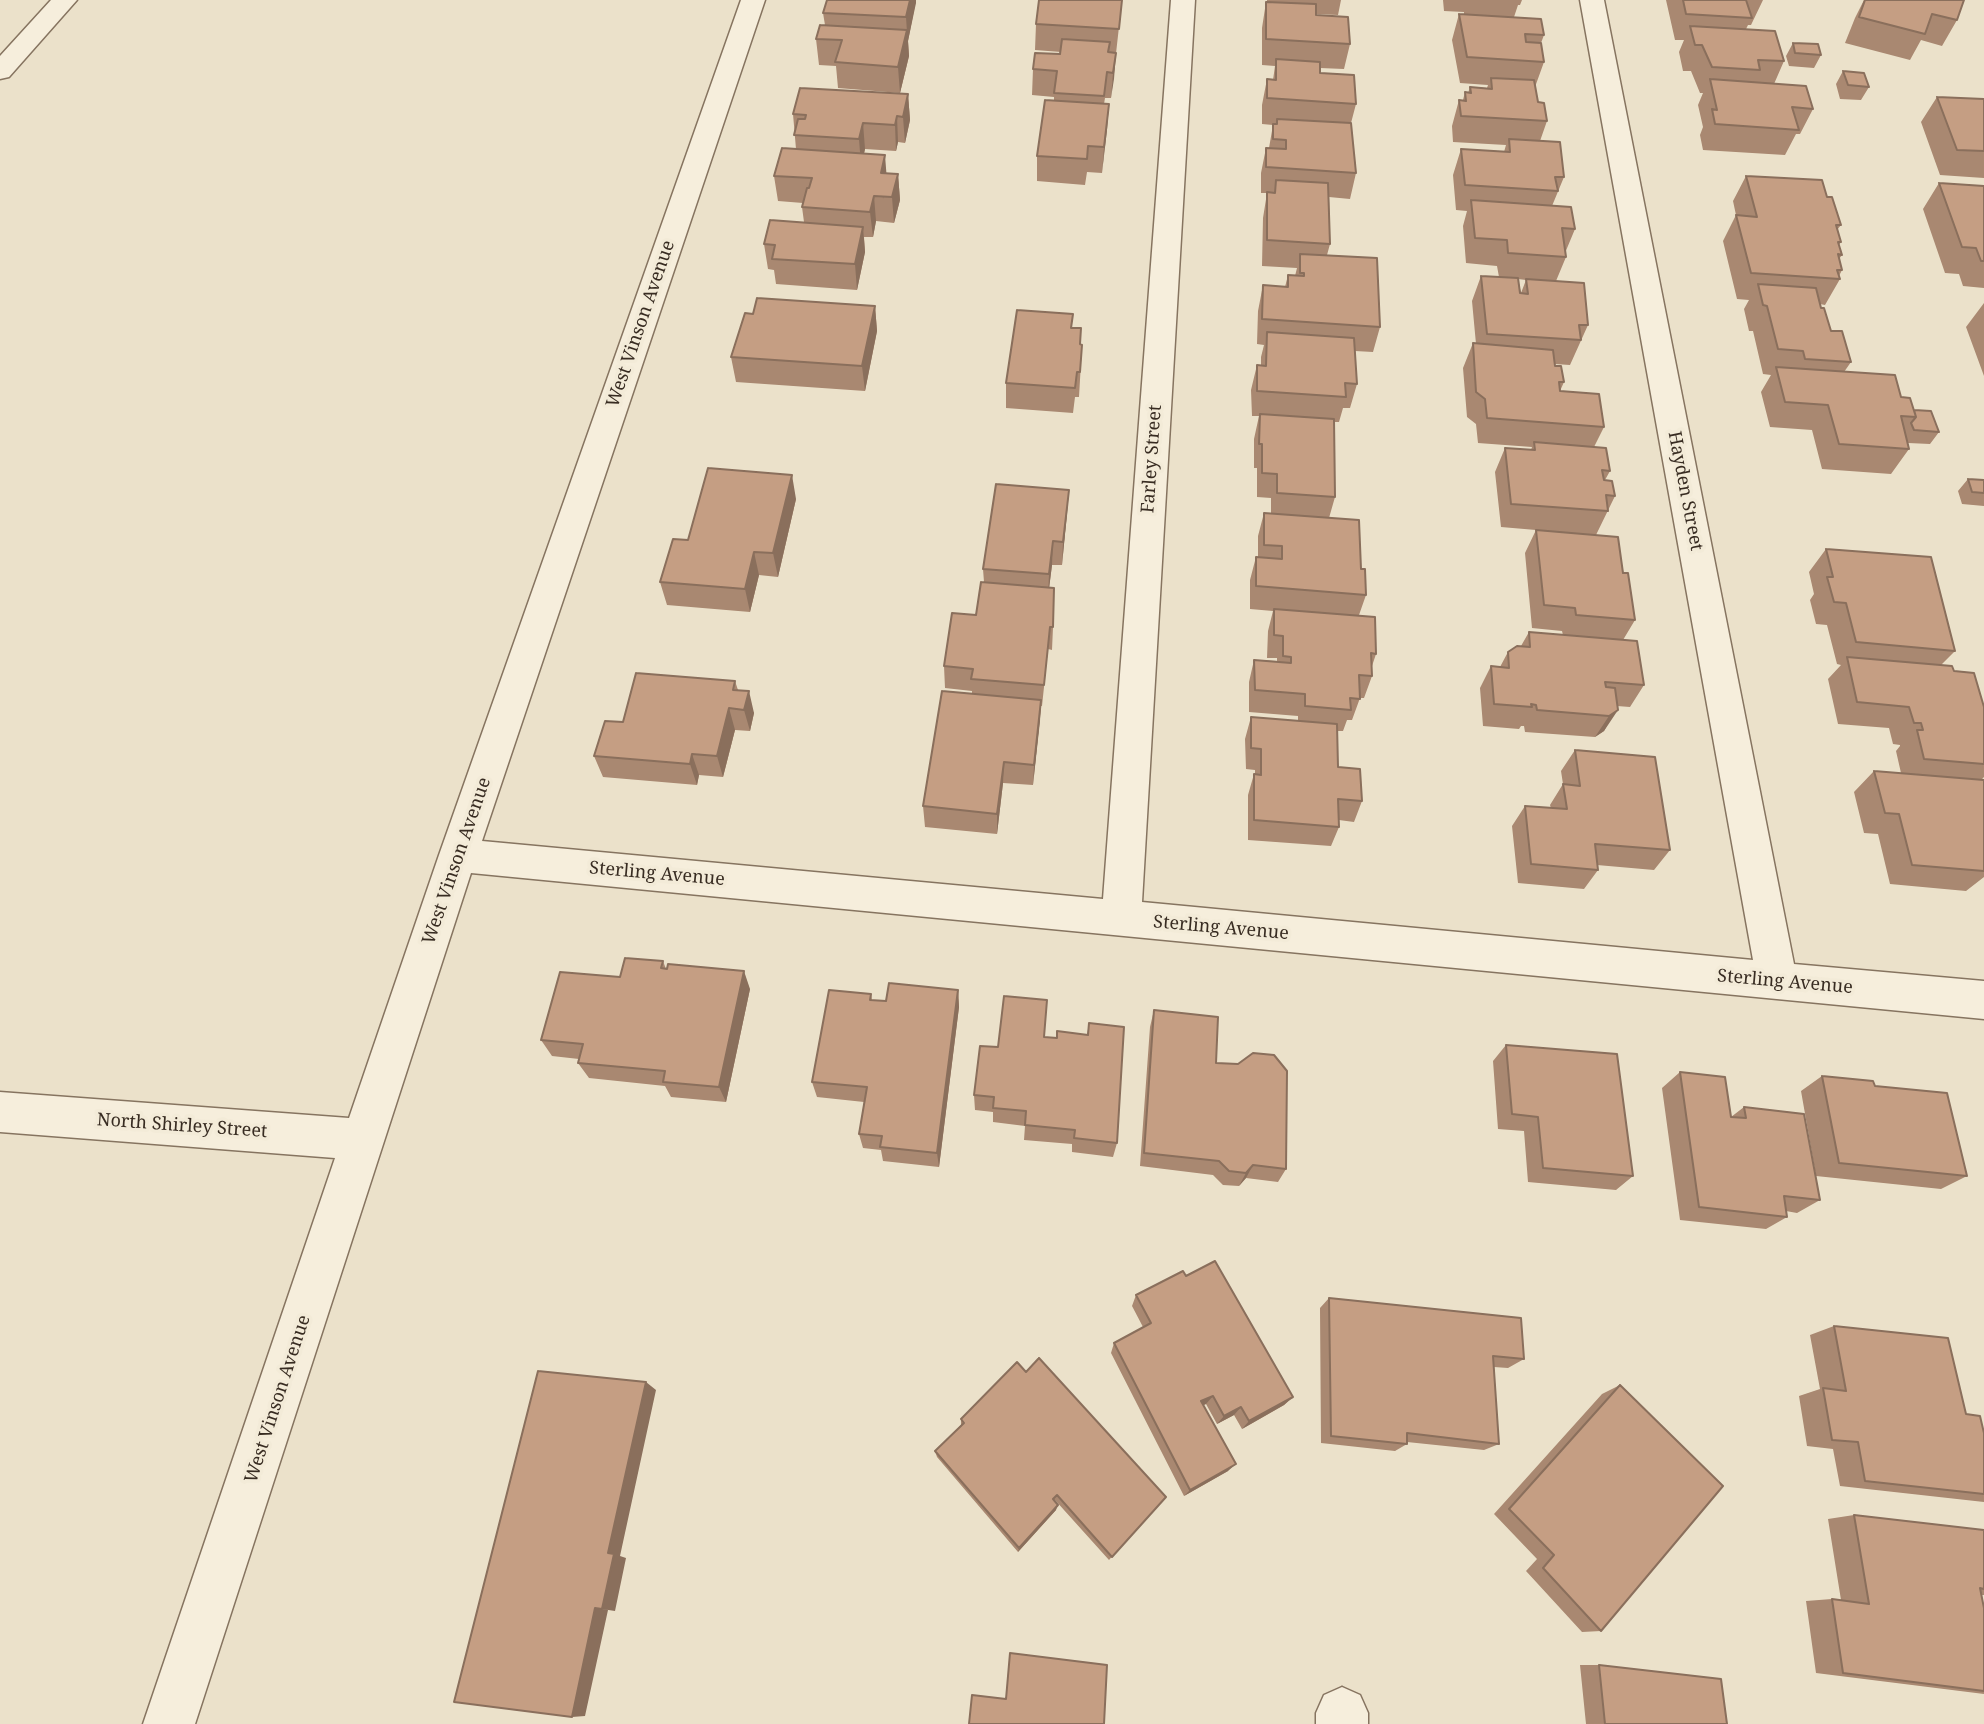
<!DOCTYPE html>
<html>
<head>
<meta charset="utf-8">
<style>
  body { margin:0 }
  canvas { display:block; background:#ebe1ca }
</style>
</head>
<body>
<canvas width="1984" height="1724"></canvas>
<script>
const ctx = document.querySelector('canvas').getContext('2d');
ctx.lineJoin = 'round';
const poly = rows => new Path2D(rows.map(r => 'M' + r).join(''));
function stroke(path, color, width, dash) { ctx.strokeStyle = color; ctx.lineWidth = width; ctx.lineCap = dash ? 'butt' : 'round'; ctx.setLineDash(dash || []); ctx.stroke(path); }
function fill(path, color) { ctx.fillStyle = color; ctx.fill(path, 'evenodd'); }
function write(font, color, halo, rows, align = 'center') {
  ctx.font = font + ' "Noto Serif",serif'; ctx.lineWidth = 7; ctx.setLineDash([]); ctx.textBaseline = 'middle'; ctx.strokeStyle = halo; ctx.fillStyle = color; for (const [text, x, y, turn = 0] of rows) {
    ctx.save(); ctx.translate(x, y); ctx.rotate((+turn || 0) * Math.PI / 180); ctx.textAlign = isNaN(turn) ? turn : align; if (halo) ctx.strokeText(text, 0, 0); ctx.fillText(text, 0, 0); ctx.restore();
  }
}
const street = poly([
  [51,0,77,0,9,77,0,79,0,56,51,0],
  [741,0,765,0,482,841,1103,899,1171,0,1195,0,1142,902,1753,960,1580,0,1604,0,1794,964,1984,981,1984,1019,471,873,195,1724,143,1724,335,1158,0,1132,0,1092,349,1118,439,855,741,0],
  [1342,1687,1360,1695,1368,1713,1368,1724,1316,1724,1316,1713,1324,1695,1342,1687]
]);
const wall = poly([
  [827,0,916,0,908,41,909,56,900,93,838,88,836,66,819,65,816,39,825,25,823,13],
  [1122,0,1111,98,1105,98,1104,104,1109,104,1102,173,1087,172,1085,185,1037,181,1037,156,1054,100,1054,97,1032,95,1033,69,1060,54,1061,52,1035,50,1036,24],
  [1267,0,1341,0,1338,15,1316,14,1316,15,1350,44,1344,69,1320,68,1320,73,1356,104,1351,123,1356,173,1350,199,1329,197,1330,244,1327,255,1380,327,1373,352,1355,351,1357,384,1350,408,1343,408,1339,422,1334,422,1335,497,1329,518,1361,569,1366,595,1359,615,1376,654,1372,666,1372,676,1364,698,1360,698,1352,720,1347,720,1343,731,1337,731,1338,767,1362,801,1354,822,1339,820,1339,827,1331,846,1248,840,1248,795,1254,774,1255,774,1255,770,1246,769,1245,739,1251,717,1298,721,1298,716,1249,712,1249,682,1254,660,1277,661,1277,658,1267,658,1268,631,1273,611,1250,609,1250,580,1256,557,1258,557,1258,536,1264,513,1271,513,1271,498,1257,497,1257,468,1254,468,1254,439,1259,416,1252,416,1251,390,1257,365,1261,366,1261,357,1264,345,1257,344,1258,311,1263,285,1285,287,1288,275,1295,276,1297,268,1262,266,1263,218,1267,193,1261,193,1261,173,1266,148,1269,148,1273,125,1262,124,1262,105,1267,79,1273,80,1275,66,1262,65,1262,28,1266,2,1267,2],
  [1443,0,1522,0,1520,5,1518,5,1514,17,1544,35,1541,43,1544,62,1535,87,1538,102,1547,121,1540,141,1564,177,1552,206,1575,229,1565,253,1566,257,1556,281,1588,325,1570,365,1555,364,1564,382,1560,391,1604,427,1594,447,1610,471,1605,480,1615,496,1596,535,1623,573,1635,620,1623,640,1644,685,1630,707,1617,706,1604,731,1595,737,1525,732,1524,726,1521,726,1519,729,1483,726,1480,688,1491,666,1500,667,1508,652,1521,646,1529,632,1563,635,1562,631,1532,628,1525,553,1536,530,1501,527,1495,472,1505,448,1531,450,1532,447,1478,443,1476,424,1467,417,1463,368,1473,343,1476,344,1472,301,1481,276,1499,277,1497,266,1466,263,1463,226,1467,211,1456,210,1453,175,1461,149,1504,152,1506,145,1453,142,1452,126,1459,100,1463,100,1465,92,1468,93,1470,87,1487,88,1488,85,1460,83,1452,40,1459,14,1464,14,1464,12,1444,11],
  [1518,279,1526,280,1521,293],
  [1666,0,1763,0,1751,25,1748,25,1746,29,1784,61,1774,84,1813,109,1800,134,1796,134,1785,155,1703,150,1700,135,1703,127,1698,105,1703,93,1700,93,1691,71,1683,71,1679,52,1684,40,1675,40],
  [1864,0,1964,0,1957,20,1942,46,1921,40,1910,60,1845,43,1855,18],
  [1793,43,1821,55,1814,68,1789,66,1786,56],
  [1843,71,1869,87,1861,100,1840,99,1836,84],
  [908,94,910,120,905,143,898,142,896,151,865,149,864,154,886,173,898,174,900,200,894,223,876,221,873,237,864,237,865,252,857,290,776,284,774,270,768,269,764,244,804,222,802,207,803,203,778,201,774,176,796,149,793,114],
  [1937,97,1984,99,1984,178,1940,175,1921,122],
  [1746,176,1827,197,1841,225,1837,230,1841,242,1839,245,1842,255,1839,259,1842,270,1839,276,1840,279,1825,305,1820,304,1831,331,1851,362,1844,372,1901,397,1914,410,1939,432,1930,444,1908,443,1909,449,1891,474,1822,469,1812,430,1770,427,1761,392,1771,375,1763,374,1753,331,1749,331,1744,309,1749,300,1737,299,1723,241,1736,215,1733,201],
  [1939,183,1984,186,1984,288,1963,286,1959,274,1945,273,1923,209],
  [1984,303,1984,376,1966,327],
  [875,306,877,331,865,391,736,382,731,357,753,314],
  [1072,328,1080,344,1082,345,1079,397,1075,397,1073,413,1006,408,1006,383],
  [1968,479,1984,480,1984,506,1962,504,1958,491],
  [1069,490,1062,565,1052,565,1049,588,1053,627,1052,650,1048,649,1042,706,1041,706,1033,785,1003,783,997,834,925,827,923,806,972,693,972,691,945,688,944,666,976,615,984,582,983,569],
  [796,499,778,577,759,575,750,612,667,605,660,582,688,540],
  [1826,549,1955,651,1941,665,1954,671,1984,707,1984,777,1981,780,1984,780,1984,877,1966,891,1890,884,1878,834,1864,833,1854,792,1874,771,1901,773,1896,751,1900,746,1900,745,1893,744,1889,728,1838,724,1828,679,1841,665,1837,664,1827,625,1816,624,1810,600,1814,594,1809,572],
  [735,681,738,690,754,713,750,731,735,730,723,777,699,775,697,785,603,777,594,756,623,722],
  [1575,750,1670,850,1654,870,1597,865,1598,870,1584,889,1518,883,1512,826,1525,806,1551,808,1550,805,1563,784,1561,771],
  [663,961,666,969,750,989,726,1102,671,1097,665,1086,589,1078,578,1063,579,1059,552,1056,541,1040,620,977],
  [958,990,959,1007,939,1167,883,1161,881,1150,863,1148,859,1134,864,1102,817,1097,812,1082,871,994,872,1000,886,1001],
  [1154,1010,1216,1063,1286,1169,1278,1182,1246,1178,1239,1186,1223,1185,1213,1175,1140,1166,1150,1027],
  [1089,1023,1117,1143,1113,1157,1072,1152,1072,1144,1024,1140,1025,1126,993,1122,993,1112,975,1110,974,1095,998,1047,1044,1037,1057,1038,1087,1035],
  [1506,1045,1633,1176,1616,1190,1528,1182,1524,1131,1498,1129,1493,1061],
  [1680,1072,1731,1117,1744,1107,1820,1200,1797,1213,1786,1211,1787,1217,1766,1229,1680,1220,1662,1088],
  [1822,1076,1875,1086,1967,1176,1941,1189,1816,1176,1801,1091],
  [1186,1276,1293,1397,1284,1405,1242,1429,1234,1415,1217,1424,1206,1404,1203,1405,1228,1471,1184,1496,1111,1353,1114,1343,1143,1327,1132,1306,1136,1295],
  [1329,1298,1524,1359,1508,1368,1494,1367,1499,1444,1484,1450,1407,1442,1407,1444,1395,1451,1321,1443,1320,1308],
  [1834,1326,1966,1414,1984,1433,1984,1502,1840,1486,1833,1449,1807,1446,1799,1396,1820,1389,1810,1335],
  [1026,1372,1166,1497,1109,1560,1055,1500,1056,1510,1018,1552,937,1457,935,1451,961,1425,961,1419],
  [1620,1385,1601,1631,1582,1632,1526,1571,1537,1559,1494,1514,1602,1394],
  [1854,1515,1984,1530,1984,1595,1981,1595,1984,1608,1984,1694,1816,1673,1806,1601,1832,1599,1841,1600,1828,1519],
  [1580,1665,1599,1665,1727,1724,1586,1724]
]);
const shadedWall = poly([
  [910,0,916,0,916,3,908,41,909,56,900,93,898,67,907,32,906,17],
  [1116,53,1114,79,1111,98,1113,73],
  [908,94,910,120,905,143,903,117],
  [1109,104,1107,130,1102,173,1104,147],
  [897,116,898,142,896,151,895,125],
  [863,123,865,149,861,165,859,139],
  [885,155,887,181,883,199,881,173],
  [898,174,900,200,894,223,892,197],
  [874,196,876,221,873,237,870,212],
  [863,227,865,252,857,290,855,264],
  [875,306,877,331,865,391,862,366],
  [792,475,796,499,778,577,773,553],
  [1069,490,1067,514,1062,565,1063,542],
  [1053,541,1052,565,1048,597,1049,574],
  [754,552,759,575,750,612,745,589],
  [749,691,754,713,750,731,744,710],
  [1041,700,1040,721,1033,785,1034,765],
  [729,708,735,730,723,777,717,756],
  [1618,710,1604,731,1595,737,1609,716],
  [692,754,699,775,697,785,690,764],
  [1004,762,1003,783,997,834,997,814],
  [744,971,750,989,726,1102,719,1087],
  [958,990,959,1007,939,1167,937,1153],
  [1253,1165,1246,1178,1239,1186,1246,1173],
  [646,1382,656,1390,620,1556,626,1558,615,1611,602,1609,608,1553],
  [1213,1396,1206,1404,1195,1409,1201,1401],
  [1293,1397,1284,1405,1242,1429,1249,1421],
  [1241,1407,1234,1415,1217,1424,1224,1416],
  [1236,1464,1228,1471,1184,1496,1190,1490],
  [1058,1505,1056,1510,1018,1552,1019,1548],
  [595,1608,608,1610,585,1716,572,1717]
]);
const building = poly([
  [827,0,910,0,906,17,823,13,827,0],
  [1039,0,1122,0,1119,29,1036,24,1039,0],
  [1683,0,1746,0,1752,18,1686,14,1683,0],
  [1865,0,1964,0,1957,20,1932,14,1925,34,1859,17,1865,0],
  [1266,2,1316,4,1316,15,1348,17,1350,44,1266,39,1266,2],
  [1459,14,1541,19,1544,35,1525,34,1526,42,1541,43,1544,62,1467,57,1459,14],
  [820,25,907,30,898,67,835,62,842,40,816,39,820,25],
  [1690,26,1775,31,1784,61,1758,60,1760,70,1712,67,1702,45,1695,45,1690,26],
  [1062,39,1110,42,1108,52,1116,53,1113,73,1107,72,1104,96,1054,93,1057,71,1033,69,1035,53,1060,54,1062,39],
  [1793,43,1818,44,1821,55,1795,53,1793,43],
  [1276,59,1320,62,1320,73,1354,75,1356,104,1267,98,1267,79,1276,80,1276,59],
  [1843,71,1864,73,1869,87,1848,85,1843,71],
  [1491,78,1534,80,1538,102,1544,103,1547,121,1461,116,1459,100,1466,101,1465,92,1471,93,1470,87,1492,89,1491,78],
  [1710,79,1806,86,1813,109,1792,107,1799,130,1715,124,1712,109,1717,110,1710,79],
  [800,88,908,94,903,117,897,116,895,125,863,123,859,139,794,135,798,119,805,119,806,115,793,114,800,88],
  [1937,97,1984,99,1984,151,1957,150,1937,97],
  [1045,100,1109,104,1104,147,1088,146,1087,159,1037,156,1045,100],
  [1277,119,1351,123,1356,173,1266,167,1266,148,1286,149,1286,140,1273,139,1273,124,1277,124,1277,119],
  [1509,139,1560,142,1564,177,1555,177,1558,191,1465,185,1461,149,1510,152,1509,139],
  [782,148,885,155,881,173,898,174,892,197,874,196,870,212,802,207,807,188,809,188,812,178,774,176,782,148],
  [1746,176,1822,180,1827,197,1832,197,1841,225,1836,225,1841,242,1838,242,1842,255,1838,254,1842,270,1837,270,1840,279,1751,273,1736,215,1757,217,1746,176],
  [1276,180,1328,183,1330,244,1267,240,1267,192,1275,193,1276,180],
  [1939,183,1984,186,1984,261,1981,261,1976,248,1962,247,1939,183],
  [1471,200,1571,207,1575,229,1562,228,1566,257,1508,253,1507,240,1475,238,1471,200],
  [770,220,863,227,855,264,772,259,775,245,764,244,770,220],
  [1300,254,1377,258,1380,327,1262,319,1263,285,1288,287,1288,275,1304,276,1304,273,1300,273,1300,254],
  [1481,276,1518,278,1520,293,1528,294,1526,279,1584,283,1588,325,1579,325,1581,340,1487,334,1481,276],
  [1758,284,1816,288,1821,308,1824,308,1831,331,1842,331,1851,362,1805,359,1803,351,1778,349,1767,306,1763,305,1758,284],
  [757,298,875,306,862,366,731,357,745,313,753,314,757,298],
  [1017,310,1073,314,1071,328,1081,328,1080,344,1082,345,1080,372,1077,372,1075,388,1006,383,1017,310],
  [1267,332,1354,338,1357,384,1345,383,1346,397,1257,391,1257,365,1266,366,1267,332],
  [1473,343,1553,350,1555,366,1561,366,1564,382,1559,382,1560,391,1599,394,1604,427,1487,418,1485,399,1476,392,1473,343],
  [1776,367,1895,375,1901,397,1910,398,1916,417,1901,416,1909,449,1839,444,1828,405,1785,402,1776,367],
  [1914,410,1931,411,1939,432,1914,430,1911,423,1916,417,1914,410],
  [1260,414,1334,419,1335,497,1277,493,1277,474,1262,473,1262,444,1259,444,1260,414],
  [1534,442,1606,448,1610,471,1602,470,1604,480,1612,481,1615,496,1606,495,1608,511,1511,504,1505,448,1535,450,1534,442],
  [708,468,792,475,773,553,754,552,745,589,660,582,673,539,688,540,708,468],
  [1968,479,1984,480,1984,493,1972,492,1968,479],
  [996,484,1069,490,1063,542,1053,541,1049,574,983,569,996,484],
  [1264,513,1359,520,1361,569,1365,569,1366,595,1256,586,1256,557,1282,559,1282,546,1264,545,1264,513],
  [1536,530,1618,537,1623,573,1628,573,1635,620,1576,615,1575,608,1544,605,1536,530],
  [1826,549,1931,557,1955,651,1856,642,1846,603,1834,602,1827,577,1833,577,1826,549],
  [981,582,1054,588,1053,627,1050,627,1044,685,971,679,973,669,944,666,952,613,976,615,981,582],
  [1274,609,1375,617,1376,654,1371,653,1372,676,1359,675,1360,699,1350,698,1351,710,1305,706,1305,694,1255,690,1254,660,1291,663,1291,657,1283,656,1283,636,1274,635,1274,609],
  [1529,632,1637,641,1644,685,1605,682,1606,687,1615,688,1618,710,1609,716,1537,710,1536,705,1531,704,1532,707,1494,704,1491,666,1509,668,1508,652,1517,646,1530,647,1529,632],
  [1847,657,1952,666,1954,671,1974,673,1984,707,1984,764,1924,759,1917,730,1923,730,1921,723,1914,723,1909,707,1857,702,1847,657],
  [636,673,735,681,733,690,749,691,744,710,729,708,717,756,692,754,690,764,594,756,605,721,623,722,636,673],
  [942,691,1041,700,1034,765,1004,762,997,814,923,806,942,691],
  [1251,717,1337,724,1338,767,1360,769,1362,801,1338,799,1339,827,1254,820,1254,774,1261,775,1261,749,1251,748,1251,717],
  [1575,750,1655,757,1670,850,1595,844,1598,870,1531,864,1525,806,1567,809,1563,784,1580,786,1575,750],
  [1874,771,1984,780,1984,871,1912,865,1899,814,1885,813,1874,771],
  [625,958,663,961,661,968,667,969,668,964,744,971,719,1087,663,1082,665,1071,578,1063,583,1044,541,1040,560,972,620,977,625,958],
  [889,983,958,990,937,1153,880,1147,882,1136,859,1134,867,1087,812,1082,829,990,871,994,870,1000,886,1001,889,983],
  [1004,996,1047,1000,1044,1037,1057,1038,1057,1031,1088,1035,1089,1023,1124,1027,1117,1143,1074,1138,1075,1130,1025,1125,1026,1111,993,1108,994,1097,974,1095,980,1046,998,1047,1004,996],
  [1154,1010,1218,1017,1216,1063,1238,1064,1253,1053,1274,1055,1287,1071,1286,1169,1253,1165,1246,1173,1229,1171,1219,1161,1144,1153,1154,1010],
  [1506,1045,1617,1054,1633,1176,1543,1168,1538,1117,1512,1114,1506,1045],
  [1680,1072,1725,1077,1731,1117,1746,1118,1744,1107,1804,1114,1820,1200,1784,1196,1787,1217,1699,1207,1680,1072],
  [1822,1076,1873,1081,1875,1086,1947,1093,1967,1176,1839,1163,1822,1076],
  [1215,1261,1293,1397,1249,1421,1241,1407,1224,1416,1213,1396,1201,1401,1236,1464,1190,1490,1114,1343,1151,1323,1136,1295,1183,1271,1186,1276,1215,1261],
  [1329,1298,1521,1318,1524,1359,1493,1356,1499,1444,1407,1433,1407,1444,1331,1436,1329,1298],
  [1834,1326,1948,1338,1966,1414,1980,1416,1984,1433,1984,1494,1865,1481,1858,1442,1832,1440,1823,1388,1846,1391,1834,1326],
  [1039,1358,1166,1497,1112,1557,1057,1495,1053,1499,1058,1505,1019,1548,935,1451,964,1423,961,1419,1017,1362,1026,1372,1039,1358],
  [538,1371,646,1382,608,1553,614,1554,602,1609,595,1608,572,1717,454,1702,538,1371],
  [1620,1385,1723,1486,1601,1631,1543,1568,1554,1555,1509,1509,1620,1385],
  [1854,1515,1984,1530,1984,1589,1980,1588,1984,1608,1984,1691,1843,1673,1832,1599,1869,1604,1854,1515],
  [1010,1653,1107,1665,1104,1724,969,1724,972,1695,1006,1699,1010,1653],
  [1599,1665,1721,1679,1727,1724,1605,1724,1599,1665]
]);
const streetNames = [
  ["West Vinson Avenue",641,324,-71],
  ["Farley Street",1152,459,-86],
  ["Hayden Street",1685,491,79],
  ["West Vinson Avenue",457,861,-71],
  ["Sterling Avenue",657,874,5],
  ["Sterling Avenue",1221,928,5],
  ["Sterling Avenue",1785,982,5],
  ["North Shirley Street",182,1126,4],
  ["West Vinson Avenue",278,1399,-72]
];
stroke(street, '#867460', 3);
fill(street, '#f6eedc');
fill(wall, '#a98871');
fill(shadedWall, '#8a6f5c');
fill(building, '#c59e83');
stroke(building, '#8a6f5c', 2);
write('18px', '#382c22', '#f3ebd8', streetNames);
</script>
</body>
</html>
